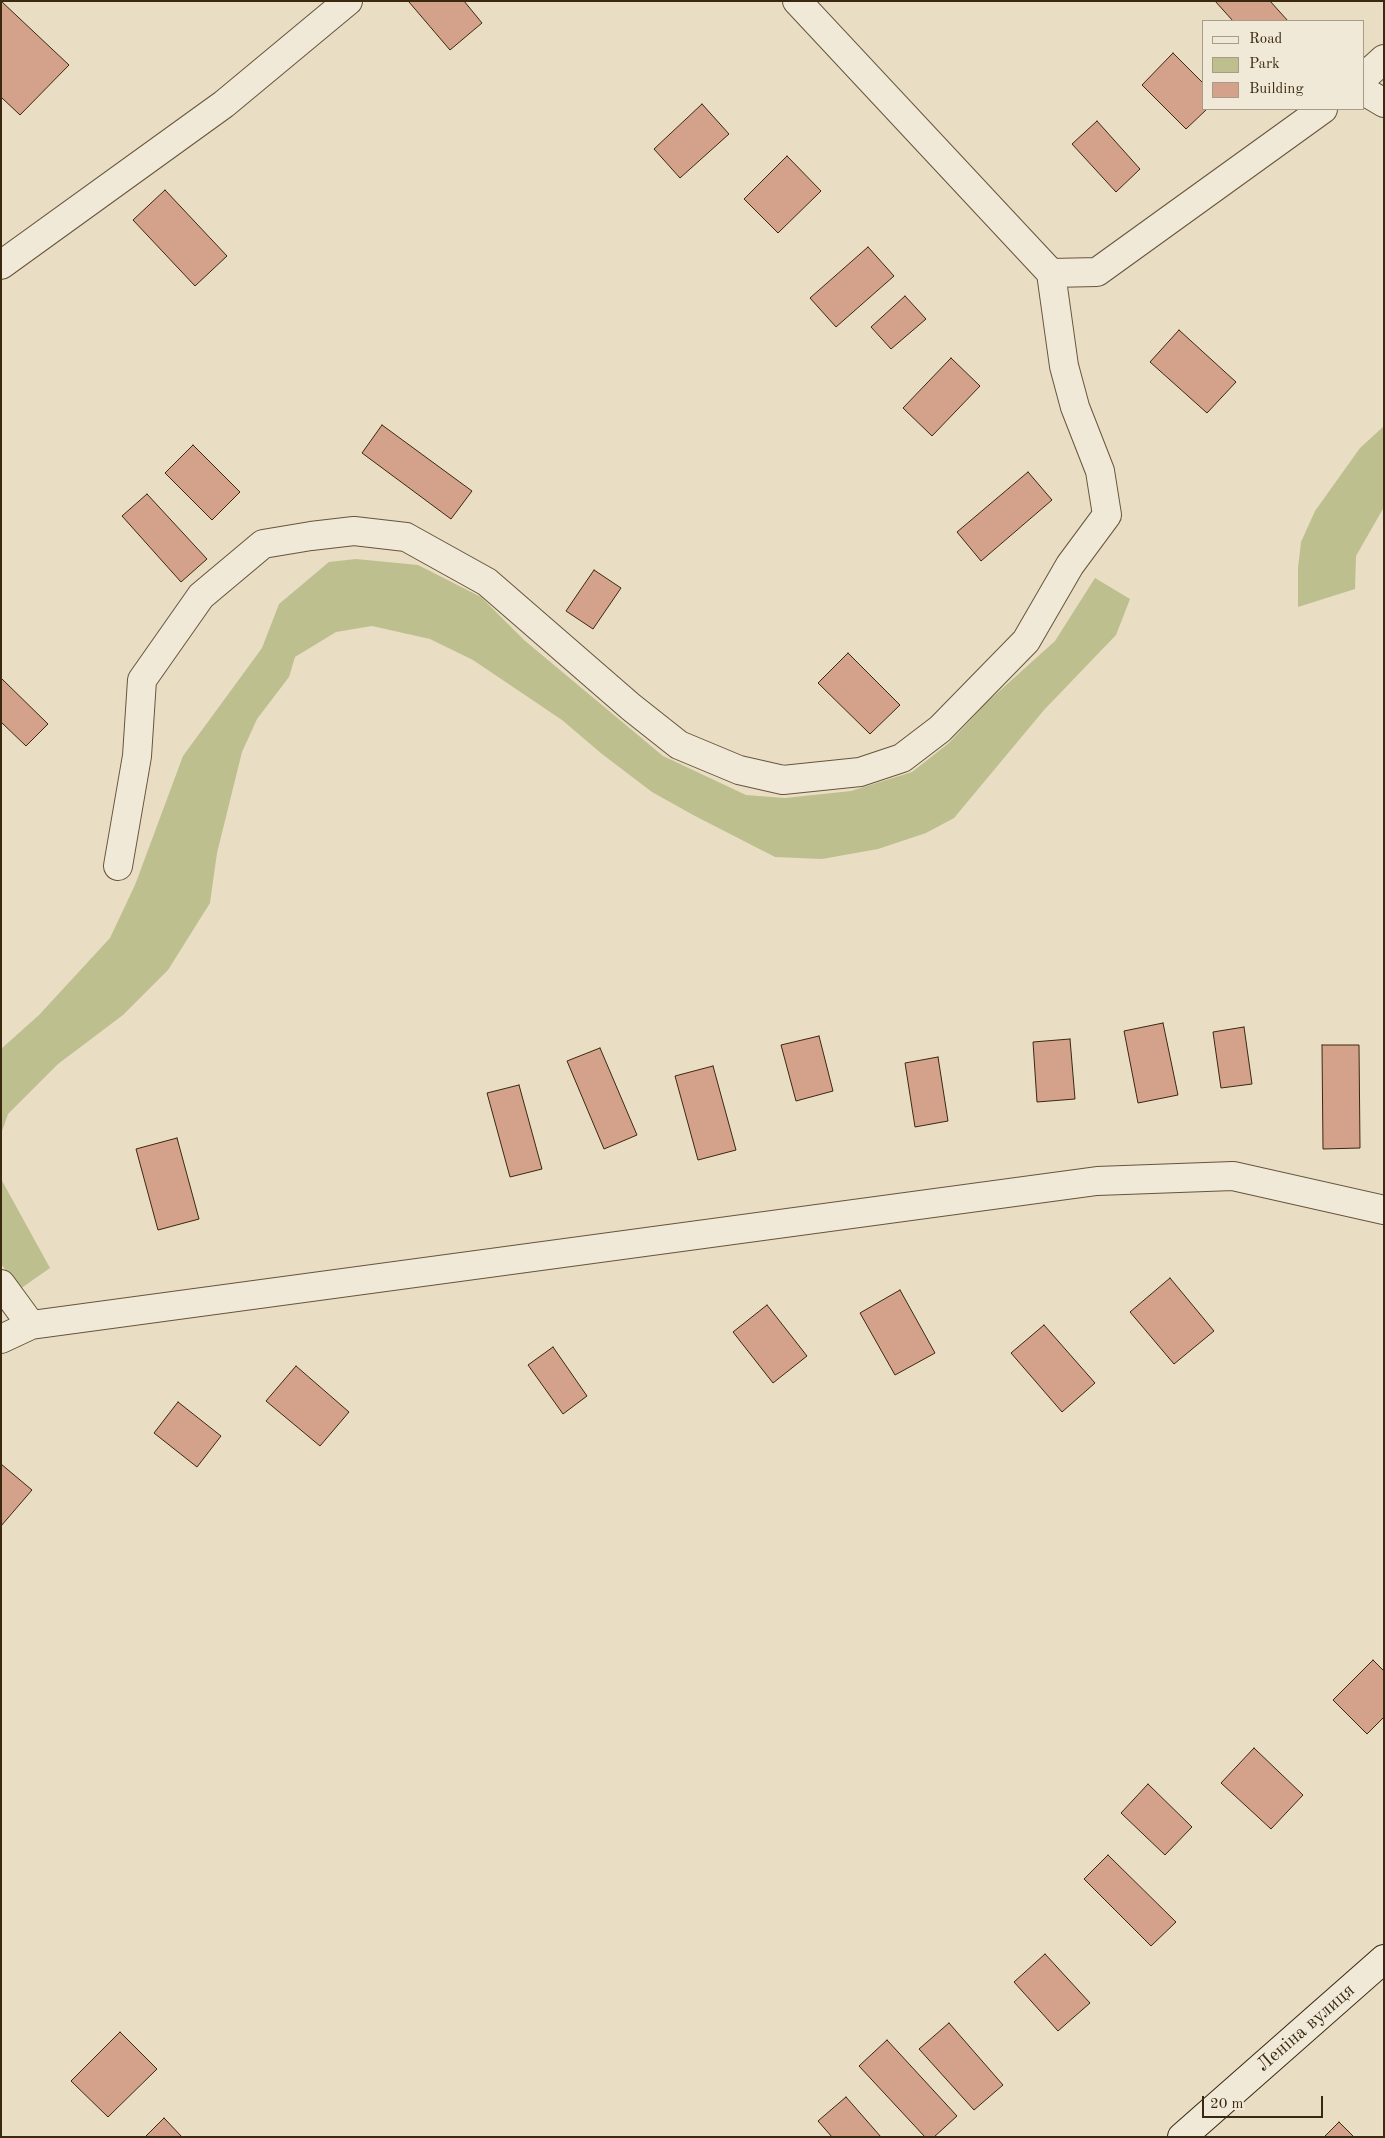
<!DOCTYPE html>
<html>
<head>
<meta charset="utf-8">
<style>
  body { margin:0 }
  #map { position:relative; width:1385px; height:2138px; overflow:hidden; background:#e9ddc3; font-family:"Old Standard TT",serif }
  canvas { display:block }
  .frame { position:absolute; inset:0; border:2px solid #3a280f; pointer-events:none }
  .legend { position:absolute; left:1202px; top:20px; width:162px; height:90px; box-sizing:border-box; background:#f1e9d8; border:1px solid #a89c88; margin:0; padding:6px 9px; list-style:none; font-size:15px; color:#3a280f }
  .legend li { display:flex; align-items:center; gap:10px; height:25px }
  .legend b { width:25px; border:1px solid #a89c88 }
  .scale { position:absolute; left:1202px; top:2096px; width:121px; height:22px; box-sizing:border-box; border:2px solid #3a280f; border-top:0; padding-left:6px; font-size:15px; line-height:18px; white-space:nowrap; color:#3a280f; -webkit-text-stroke:4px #f1e9d8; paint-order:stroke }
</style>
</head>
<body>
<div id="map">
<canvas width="1385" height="2138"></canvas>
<div class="frame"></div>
<ul class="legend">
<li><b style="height:6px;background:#f1e9d8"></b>Road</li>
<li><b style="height:14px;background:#bebf8e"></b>Park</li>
<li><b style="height:14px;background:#d4a18b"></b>Building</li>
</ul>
<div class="scale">20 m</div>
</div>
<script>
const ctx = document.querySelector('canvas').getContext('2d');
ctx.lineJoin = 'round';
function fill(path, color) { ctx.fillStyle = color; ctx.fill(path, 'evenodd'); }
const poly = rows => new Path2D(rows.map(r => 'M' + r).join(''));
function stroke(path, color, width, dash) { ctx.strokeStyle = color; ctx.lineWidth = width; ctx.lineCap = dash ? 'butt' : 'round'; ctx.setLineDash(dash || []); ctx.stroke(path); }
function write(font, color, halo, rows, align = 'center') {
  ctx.font = font + ' "Old Standard TT",serif'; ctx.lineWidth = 4; ctx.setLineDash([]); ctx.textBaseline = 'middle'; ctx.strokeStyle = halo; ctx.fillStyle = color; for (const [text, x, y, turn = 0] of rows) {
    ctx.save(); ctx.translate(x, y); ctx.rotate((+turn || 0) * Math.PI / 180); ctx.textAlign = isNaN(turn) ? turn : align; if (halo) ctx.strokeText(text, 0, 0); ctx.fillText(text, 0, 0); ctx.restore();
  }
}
const green = poly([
  [1384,426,1384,507,1356,556,1355,589,1298,607,1298,568,1301,542,1315,511,1360,448],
  [356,559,418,565,481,597,524,640,663,756,746,795,785,798,851,791,912,772,949,743,985,704,1055,641,1095,578,1130,599,1116,635,1044,710,954,818,926,833,878,849,822,859,775,857,695,816,652,792,602,754,562,720,473,660,430,639,372,626,336,632,295,657,289,677,257,719,242,752,217,853,210,903,168,970,123,1015,58,1064,8,1114,1,1134,1,1049,39,1015,110,938,135,885,183,756,262,648,279,604,329,562],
  [1,1179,50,1268,20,1289,1,1264]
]);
const building = poly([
  [1,1,69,65,20,115,1,97,1,1],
  [410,1,464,1,482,23,450,50,409,2,410,1],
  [1215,1,1270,1,1288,21,1233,21,1215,1],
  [1173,53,1204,84,1204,109,1207,109,1186,129,1142,85,1173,53],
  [702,104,729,134,680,178,654,149,702,104],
  [1097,121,1140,169,1116,192,1072,144,1097,121],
  [787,156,821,191,778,233,744,199,787,156],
  [165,190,227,256,195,286,133,220,165,190],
  [868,247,894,276,836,327,810,298,868,247],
  [905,296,926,319,891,349,871,327,905,296],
  [1179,330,1236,382,1207,413,1150,362,1179,330],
  [951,358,980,386,932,436,903,408,951,358],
  [382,425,472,491,451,519,362,453,382,425],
  [193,445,240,492,212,520,165,473,193,445],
  [1028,472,1052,500,981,561,957,532,1028,472],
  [147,494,207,559,181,582,122,516,147,494],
  [594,570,621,588,593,629,566,611,594,570],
  [848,653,900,705,870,734,818,683,848,653],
  [1,678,48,724,26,746,1,722,1,678],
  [1163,1023,1178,1095,1138,1103,1124,1031,1163,1023],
  [1244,1027,1252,1084,1221,1088,1213,1032,1244,1027],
  [819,1036,833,1091,796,1101,781,1045,819,1036],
  [1070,1039,1075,1099,1037,1102,1033,1042,1070,1039],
  [1322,1045,1359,1045,1360,1148,1323,1149,1322,1045],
  [600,1048,637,1135,604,1149,567,1061,600,1048],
  [938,1057,948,1121,915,1127,905,1063,938,1057],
  [713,1066,736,1150,698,1160,675,1076,713,1066],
  [519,1085,542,1169,510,1177,487,1093,519,1085],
  [177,1138,199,1219,158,1230,136,1149,177,1138],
  [1170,1278,1214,1331,1174,1364,1130,1312,1170,1278],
  [900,1290,935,1353,895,1375,860,1313,900,1290],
  [767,1305,807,1356,773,1383,733,1332,767,1305],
  [1044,1325,1095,1383,1062,1412,1011,1353,1044,1325],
  [553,1347,587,1396,563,1414,528,1365,553,1347],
  [296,1366,349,1412,320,1446,266,1401,296,1366],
  [178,1402,221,1436,197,1467,154,1433,178,1402],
  [1,1464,32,1490,1,1526,1,1464],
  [1373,1660,1384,1671,1384,1717,1367,1734,1333,1700,1373,1660],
  [1254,1748,1303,1795,1271,1829,1221,1783,1254,1748],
  [1148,1784,1192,1827,1165,1855,1121,1813,1148,1784],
  [1108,1855,1176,1922,1151,1946,1084,1879,1108,1855],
  [1045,1954,1090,2003,1058,2031,1014,1982,1045,1954],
  [949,2023,1003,2085,974,2110,919,2049,949,2023],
  [120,2032,157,2069,108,2117,71,2081,120,2032],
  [887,2040,957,2116,934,2137,925,2137,859,2066,887,2040],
  [846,2097,881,2137,832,2137,818,2121,846,2097],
  [164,2118,182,2137,145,2137,164,2118],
  [1339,2122,1354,2137,1324,2137,1339,2122]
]);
const street = poly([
  [797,1,1051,273,1097,272,1323,109],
  [1364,77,1384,59],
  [1364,91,1384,103],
  [1,265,224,104,348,1],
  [118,866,137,756,142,680,201,596,263,544,311,536,354,531,406,537,487,582,631,707,679,745,739,770,783,780,860,772,902,758,940,729,1026,641,1070,565,1107,515,1100,471,1075,407,1064,366,1051,273],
  [1,1284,31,1325],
  [1,1339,31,1325,1097,1181,1233,1176,1384,1210]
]);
const secondary = poly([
  [1182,2137,1384,1959]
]);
const streetNames = [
  ["Леніна вулиця",1306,2028,-41]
];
fill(green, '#bebf8e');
fill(building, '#d4a18b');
stroke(building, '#3a280f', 1);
stroke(street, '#66553c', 30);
stroke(secondary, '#3a280f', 30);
stroke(street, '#f1e9d8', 28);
stroke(secondary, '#f1e9d8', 28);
write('19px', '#3a280f', '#f1e9d8', streetNames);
</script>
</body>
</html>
